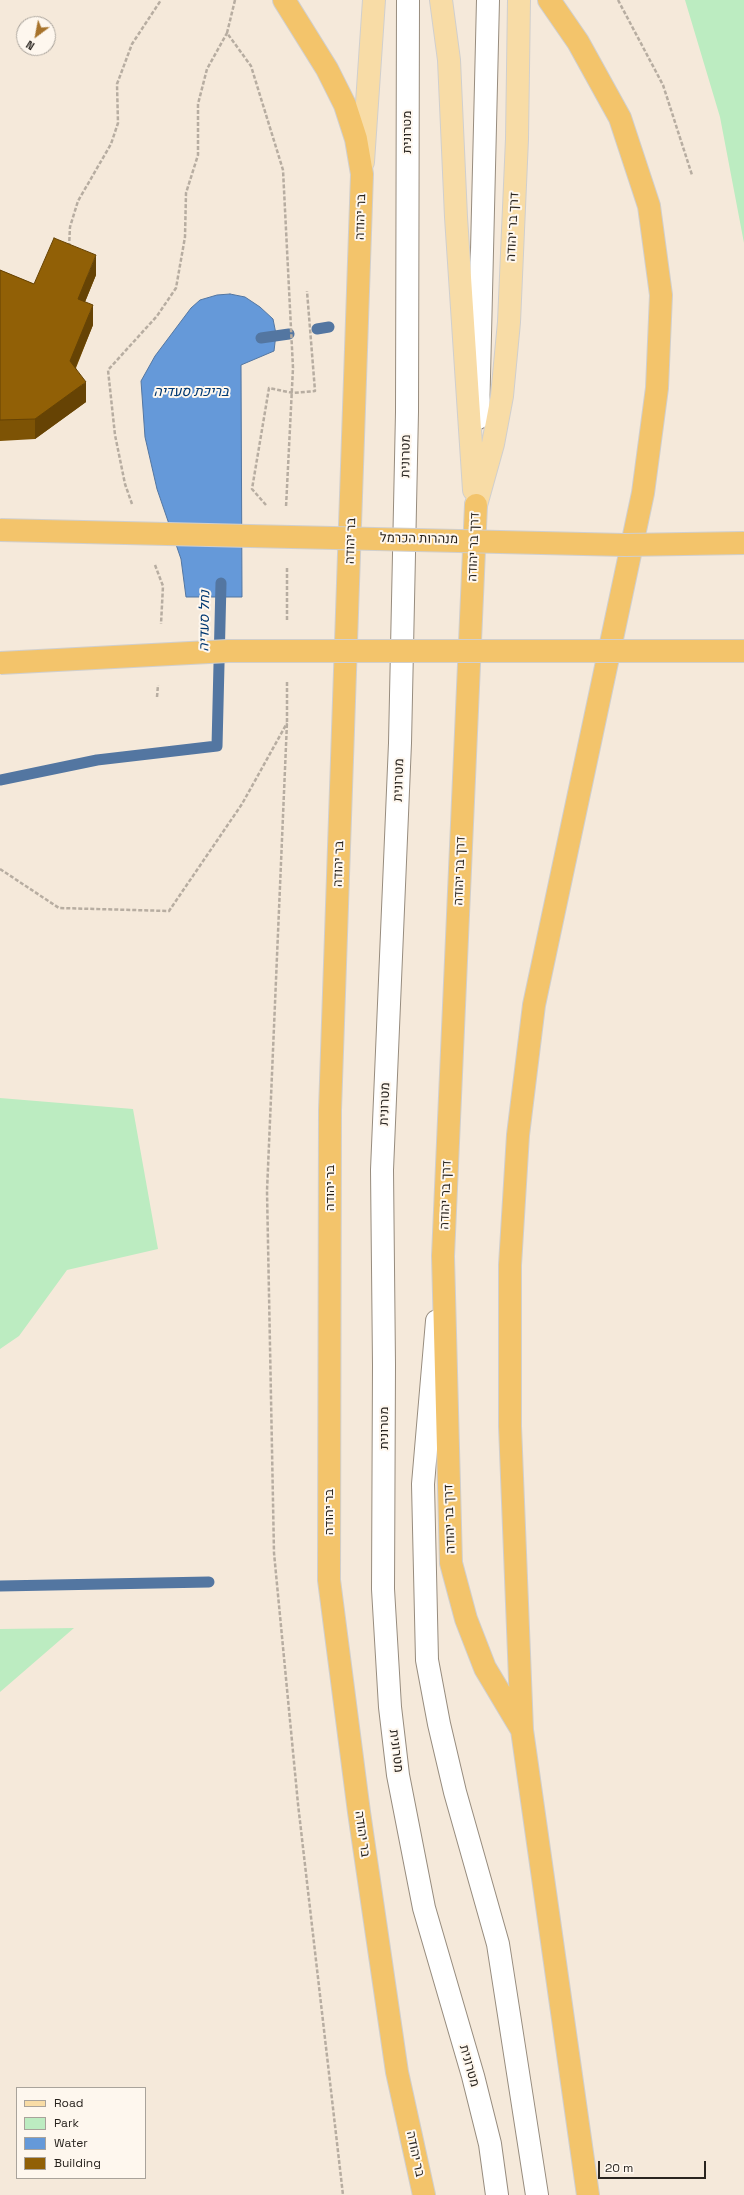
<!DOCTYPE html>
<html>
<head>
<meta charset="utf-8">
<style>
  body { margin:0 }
  #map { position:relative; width:744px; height:2195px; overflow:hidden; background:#f5e9da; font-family:"Space Grotesk",sans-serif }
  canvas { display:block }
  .legend { position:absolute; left:16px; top:2087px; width:130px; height:92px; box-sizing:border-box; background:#fef7ee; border:1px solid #a9a39b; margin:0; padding:5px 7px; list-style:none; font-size:12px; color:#29241f }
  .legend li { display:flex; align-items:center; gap:8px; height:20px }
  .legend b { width:20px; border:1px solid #a9a39b }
  .north { position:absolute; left:16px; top:16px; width:40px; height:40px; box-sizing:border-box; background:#fef7ee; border:1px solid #a9a39b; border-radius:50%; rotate:212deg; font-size:11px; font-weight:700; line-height:16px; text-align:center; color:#29241f }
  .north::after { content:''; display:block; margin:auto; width:14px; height:18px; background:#a7732b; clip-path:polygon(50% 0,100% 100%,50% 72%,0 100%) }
  .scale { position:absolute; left:598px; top:2161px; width:108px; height:18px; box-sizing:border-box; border:2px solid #29241f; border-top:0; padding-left:5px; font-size:12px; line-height:14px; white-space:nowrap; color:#29241f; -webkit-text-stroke:3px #fef7ee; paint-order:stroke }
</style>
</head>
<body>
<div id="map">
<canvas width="744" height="2195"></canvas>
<ul class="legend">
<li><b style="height:5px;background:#f8dca6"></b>Road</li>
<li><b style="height:11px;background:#bcecc1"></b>Park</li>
<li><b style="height:11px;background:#6599d9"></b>Water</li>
<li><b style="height:11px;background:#916006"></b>Building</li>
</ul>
<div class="north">N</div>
<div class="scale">20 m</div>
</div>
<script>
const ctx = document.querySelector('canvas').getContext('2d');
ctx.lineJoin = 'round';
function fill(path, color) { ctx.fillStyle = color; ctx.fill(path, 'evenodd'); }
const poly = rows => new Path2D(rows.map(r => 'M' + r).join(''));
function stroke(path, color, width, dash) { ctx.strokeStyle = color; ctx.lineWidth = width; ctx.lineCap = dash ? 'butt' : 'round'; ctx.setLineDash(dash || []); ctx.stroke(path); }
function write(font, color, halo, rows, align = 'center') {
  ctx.font = font + ' "Space Grotesk",Heebo,sans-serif'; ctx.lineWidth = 4; ctx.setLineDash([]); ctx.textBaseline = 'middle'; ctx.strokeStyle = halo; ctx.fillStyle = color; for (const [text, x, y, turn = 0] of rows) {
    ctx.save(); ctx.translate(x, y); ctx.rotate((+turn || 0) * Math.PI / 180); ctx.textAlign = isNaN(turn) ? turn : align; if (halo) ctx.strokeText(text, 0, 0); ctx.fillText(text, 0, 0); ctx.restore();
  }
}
const green = poly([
  [685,0,744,0,744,243,720,117],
  [0,1098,133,1109,158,1249,67,1270,19,1336,0,1349],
  [74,1628,0,1692,0,1629]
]);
const water = poly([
  [230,294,245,297,260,307,273,319,276,334,274,351,241,365,242,597,186,597,181,559,157,489,145,437,141,381,155,356,191,308,200,300,217,295,230,294]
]);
const stream = poly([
  [317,329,329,327],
  [261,338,289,334],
  [0,780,97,760,217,746,221,583],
  [0,1586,209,1582]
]);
const path = poly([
  [235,0,227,33,251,66,283,170,293,368,286,507],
  [618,0,663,85,692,175],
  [69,247,70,227,78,201,111,144,118,123,117,84,132,44,161,0],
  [132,504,125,484,115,435,108,370,157,316,176,288,185,237,186,193,198,155,198,104,207,69,227,33],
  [266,505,252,489,269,388,293,393,315,391,307,291],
  [155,565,163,586,161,624],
  [287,568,287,621],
  [287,682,287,722,267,1191,274,1553,298,1804,343,2195],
  [157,697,158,685],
  [0,869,59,908,169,911,242,804,287,723]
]);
const minor = poly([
  [408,0,407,412,400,743,382,1170,384,1365,383,1589,390,1707,398,1775,424,1908,473,2076,490,2144,497,2195],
  [478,418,488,0],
  [437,1321,423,1484,427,1660,439,1724,455,1792,498,1944,537,2195]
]);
const major = poly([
  [441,0,449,60,456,217,474,490],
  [363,162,374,0],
  [476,505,493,444,502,396,509,322,517,139,519,0]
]);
const highway = poly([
  [284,0,327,69,345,105,356,139,362,174,330,1110,329,1580,359,1812,397,2072,424,2195],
  [549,0,578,42,620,118,649,206,661,295,657,388,643,493,534,1005,518,1135,510,1265,510,1426,522,1730,588,2195],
  [476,505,443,1256,451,1563,466,1619,485,1668,522,1730]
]);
const highwayBridge = poly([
  [0,530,625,545,744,543],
  [0,663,228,651,744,651]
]);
const wall = poly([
  [0,270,34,284,96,275,85,302,93,325,76,368,86,402,35,439,0,441]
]);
const shadedWall = poly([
  [96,255,96,275,78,319,78,299],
  [93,305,93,325,70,381,70,361],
  [86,382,86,402,35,439,35,419]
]);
const building = poly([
  [54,238,96,255,78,299,93,305,70,361,86,382,35,419,0,420,0,270,34,284,54,238]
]);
const streetNames = [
  ["מטרונית",407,132,-90],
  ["בר יהודה",361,217,-88],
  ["דרך בר יהודה",513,227,-87],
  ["מטרונית",406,456,-89],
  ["מנהרות הכרמל",419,539,1],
  ["בר יהודה",351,541,-88],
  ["דרך בר יהודה",474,547,-88],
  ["מטרונית",399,780,-88],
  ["בר יהודה",339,864,-88],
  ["דרך בר יהודה",460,871,-88],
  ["מטרונית",385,1104,-88],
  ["בר יהודה",330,1188,-90],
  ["דרך בר יהודה",446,1195,-88],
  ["מטרונית",384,1428,-90],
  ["בר יהודה",329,1512,-90],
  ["דרך בר יהודה",450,1519,-92],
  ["מטרונית",396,1751,83],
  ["בר יהודה",362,1834,82],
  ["מטרונית",469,2066,74],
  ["בר יהודה",415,2154,78]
];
const waterNames = [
  ["בריכת סעדיה",191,392],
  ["נחל סעדיה",205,621,-89]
];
fill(green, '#bcecc1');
fill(water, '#6599d9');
stroke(water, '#5376a1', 1);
stroke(stream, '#5376a1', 11);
stroke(minor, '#978c7e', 24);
stroke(major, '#d0cfce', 24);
stroke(highway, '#d0cfce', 24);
stroke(path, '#b7ada1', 2.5, [4, 2]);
stroke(minor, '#fff', 22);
stroke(major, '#f8dca6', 22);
stroke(highway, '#f3c46b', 22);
stroke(highwayBridge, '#d0cfce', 24, []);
stroke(highwayBridge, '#f3c46b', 22);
fill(wall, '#7d5305');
fill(shadedWall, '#664304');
fill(building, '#916006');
stroke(building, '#664304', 1);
write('13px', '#29241f', '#fef7ee', streetNames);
write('italic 14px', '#003871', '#fef7ee', waterNames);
</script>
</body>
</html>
